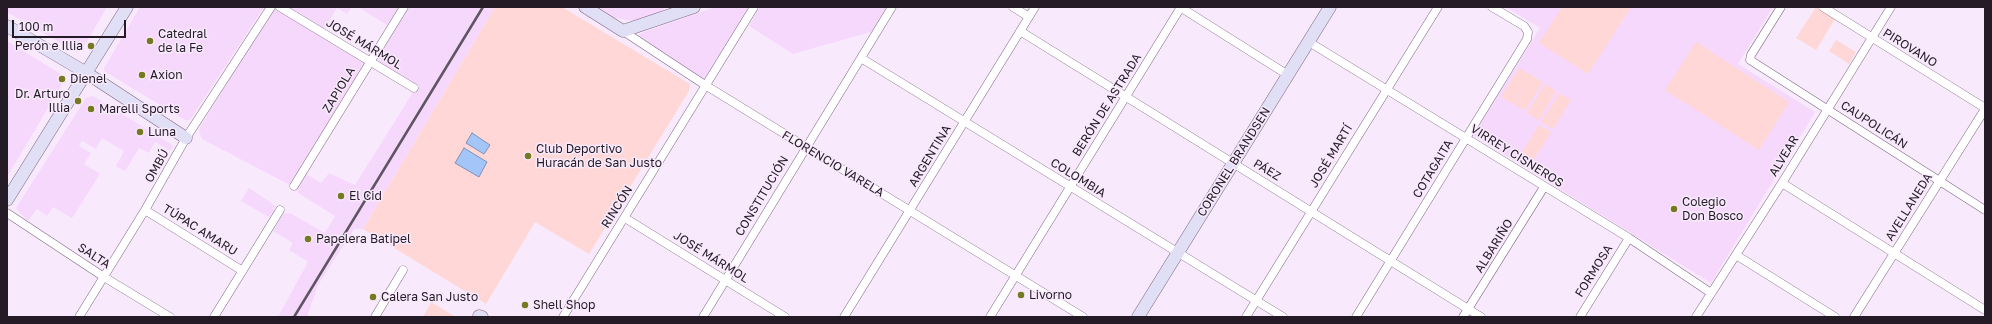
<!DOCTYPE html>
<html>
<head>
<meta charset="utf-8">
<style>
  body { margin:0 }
  #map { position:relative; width:1992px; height:324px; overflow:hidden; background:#f8eafc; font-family:"Golos Text",sans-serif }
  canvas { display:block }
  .frame { position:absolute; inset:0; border:8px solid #241b26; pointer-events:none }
  .scale { position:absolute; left:12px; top:20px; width:114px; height:18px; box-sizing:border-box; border:2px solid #241b26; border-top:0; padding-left:5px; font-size:12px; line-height:14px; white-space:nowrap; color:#241b26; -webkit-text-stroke:3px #f8eafc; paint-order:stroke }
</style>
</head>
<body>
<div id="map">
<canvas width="1992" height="324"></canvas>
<div class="frame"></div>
<div class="scale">100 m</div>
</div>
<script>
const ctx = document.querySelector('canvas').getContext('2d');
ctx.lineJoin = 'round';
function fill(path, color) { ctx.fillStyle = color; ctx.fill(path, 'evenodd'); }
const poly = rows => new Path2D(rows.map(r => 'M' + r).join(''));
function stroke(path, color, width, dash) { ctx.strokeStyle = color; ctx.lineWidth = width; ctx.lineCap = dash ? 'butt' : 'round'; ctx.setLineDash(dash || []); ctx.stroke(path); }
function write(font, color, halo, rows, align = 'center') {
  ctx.font = font + ' "Golos Text",sans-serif'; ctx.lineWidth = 3; ctx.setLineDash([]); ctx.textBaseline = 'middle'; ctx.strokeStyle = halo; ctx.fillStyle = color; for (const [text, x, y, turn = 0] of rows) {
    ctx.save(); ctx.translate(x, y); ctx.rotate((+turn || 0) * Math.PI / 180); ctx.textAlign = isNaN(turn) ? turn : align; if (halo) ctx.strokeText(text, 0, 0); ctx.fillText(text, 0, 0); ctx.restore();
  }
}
const built = poly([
  [7,7,107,7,82,50,76,52,7,12],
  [140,7,264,7,190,120,185,120,104,71,104,68],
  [278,7,365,63,310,156,290,185,202,139,199,131,200,127,272,10,273,8],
  [289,7,352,7,347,14,337,8,324,29],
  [358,7,399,7,387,25],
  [409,7,495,7,363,229,354,229,318,285,307,317,278,317,308,262,289,250,293,243,273,231,283,214,290,213,325,233,335,216,298,193,297,189,306,174,321,183,329,173,355,185,417,86,380,63,378,58],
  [597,7,665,7,661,12,633,21,614,18],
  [715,7,750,7,705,78,701,78,641,39,639,36,641,33],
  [760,7,887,7,874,31,793,54,749,26],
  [1506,7,1773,7,1738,64,1815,112,1711,283,1473,135,1540,28],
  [7,41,64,76,64,81,7,177],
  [93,96,171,144,173,147,170,151,155,142,149,153,139,148,125,171,116,166,124,151,102,138,96,149,82,141,79,146,91,153,84,164,100,174,72,218,53,207,47,216,37,209,28,221,20,213,16,208,86,98],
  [249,188,273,204,274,211,269,217,241,201]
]);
const green = poly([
  [495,7,562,7,690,84,689,91,589,254,535,222,486,304,363,229],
  [1562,7,1631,7,1588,74,1539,43],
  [1816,7,1835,19,1816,50,1796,38],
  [1836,40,1856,52,1849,64,1829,51],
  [1696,42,1789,102,1759,150,1665,90],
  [1519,68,1531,75,1513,104,1501,97],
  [1531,75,1543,82,1525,111,1514,104],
  [1545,84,1556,91,1539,120,1527,113],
  [1559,93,1571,100,1553,129,1541,122],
  [1539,125,1551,132,1533,161,1521,154],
  [431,302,456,317,423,317]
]);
const water = poly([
  [472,133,490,145,484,154,466,143,472,133],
  [464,148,487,162,479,177,455,163,464,148]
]);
const street = poly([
  [280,7,414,88],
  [1013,7,1029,17],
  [1180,7,1288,75],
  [1781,7,1751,55,1750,60,1985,210],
  [1823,7,1985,108],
  [623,31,705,85,1083,317],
  [1020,31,1481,317],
  [1309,42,1629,238,1711,293],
  [861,58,1283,317],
  [1782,183,1985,310],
  [294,186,404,7],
  [145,210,241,270],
  [7,213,104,277,170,317],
  [625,218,785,317],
  [1736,255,1835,317],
  [79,317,145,210,186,138,271,7],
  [214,317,280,210],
  [375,317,403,270],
  [563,317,754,7],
  [703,317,892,7],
  [844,317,1035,7],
  [990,317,1181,7],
  [1246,317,1438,7],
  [1356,317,1527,39,1528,32,1524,26,1492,7],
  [1463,317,1544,187],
  [1580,317,1629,238],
  [1696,317,1782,183,1891,7],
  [1854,317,1985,109]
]);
const secondary = poly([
  [585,7,623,31,694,7],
  [7,26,85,72,186,138],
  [7,200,127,7],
  [479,316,482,317],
  [1138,317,1330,7]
]);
const rail = poly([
  [294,317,483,7]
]);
const markers = [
  [150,41,4,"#757921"],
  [91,46,4,"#757921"],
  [142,75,4,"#757921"],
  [62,79,4,"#757921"],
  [78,101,4,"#757921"],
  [91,109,4,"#757921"],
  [140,132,4,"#757921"],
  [528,156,4,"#757921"],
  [341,196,4,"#757921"],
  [1674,209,4,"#757921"],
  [308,239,4,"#757921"],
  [1021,295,4,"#757921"],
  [373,297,4,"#757921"],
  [525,305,4,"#757921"]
];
const poiNames = [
  ["Catedral",158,34],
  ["de la Fe",158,48],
  ["Perón e Illia",83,46,"right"],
  ["Axion",150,75],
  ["Dienel",70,79],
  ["Dr. Arturo",70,94,"right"],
  ["Illia",70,108,"right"],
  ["Marelli Sports",99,109],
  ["Luna",148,132],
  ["Club Deportivo",536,149],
  ["Huracán de San Justo",536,163],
  ["El Cid",349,196],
  ["Colegio",1682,202],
  ["Don Bosco",1682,216],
  ["Papelera Batipel",316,239],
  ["Livorno",1029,295],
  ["Calera San Justo",381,297],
  ["Shell Shop",533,305]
];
const streetNames = [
  ["JOSÉ MÁRMOL",364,44,31],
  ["PIROVANO",1910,48,32],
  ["ZAPIOLA",339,90,-59],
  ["BERÓN DE ASTRADA",1107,105,-58],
  ["CAUPOLICÁN",1874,125,33],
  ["ARGENTINA",930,156,-59],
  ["JOSÉ MARTÍ",1331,156,-59],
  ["VIRREY CISNEROS",1517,156,32],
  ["ALVEAR",1784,156,-59],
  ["CORONEL BRANDSEN",1234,162,-58],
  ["FLORENCIO VARELA",833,164,31],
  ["OMBÚ",157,166,-61],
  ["COTAGAITA",1433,169,-59],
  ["PÁEZ",1267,170,31],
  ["COLOMBIA",1078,178,32],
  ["CONSTITUCIÓN",762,196,-59],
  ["RINCÓN",617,207,-58],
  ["AVELLANEDA",1909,207,-58],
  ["TÚPAC AMARU",200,230,32],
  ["ALBARIÑO",1494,246,-58],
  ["SALTA",94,256,33],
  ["JOSÉ MÁRMOL",711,257,32],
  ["FORMOSA",1594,271,-58]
];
fill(built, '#f6d8fd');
fill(green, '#ffd7d6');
fill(water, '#a4c5f8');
stroke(water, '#7e92b9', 1);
stroke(street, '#7d6782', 9);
stroke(secondary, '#7d6782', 13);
stroke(street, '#fff', 8);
stroke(secondary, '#e1dff5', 12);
stroke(rail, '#5f5562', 2.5);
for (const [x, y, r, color] of markers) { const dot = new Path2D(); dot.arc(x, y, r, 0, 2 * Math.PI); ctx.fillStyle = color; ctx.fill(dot); stroke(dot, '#f8eafc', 1.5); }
write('12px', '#241b26', '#f8eafc', poiNames, 'left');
write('12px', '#241b26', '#f8eafc', streetNames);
</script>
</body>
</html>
